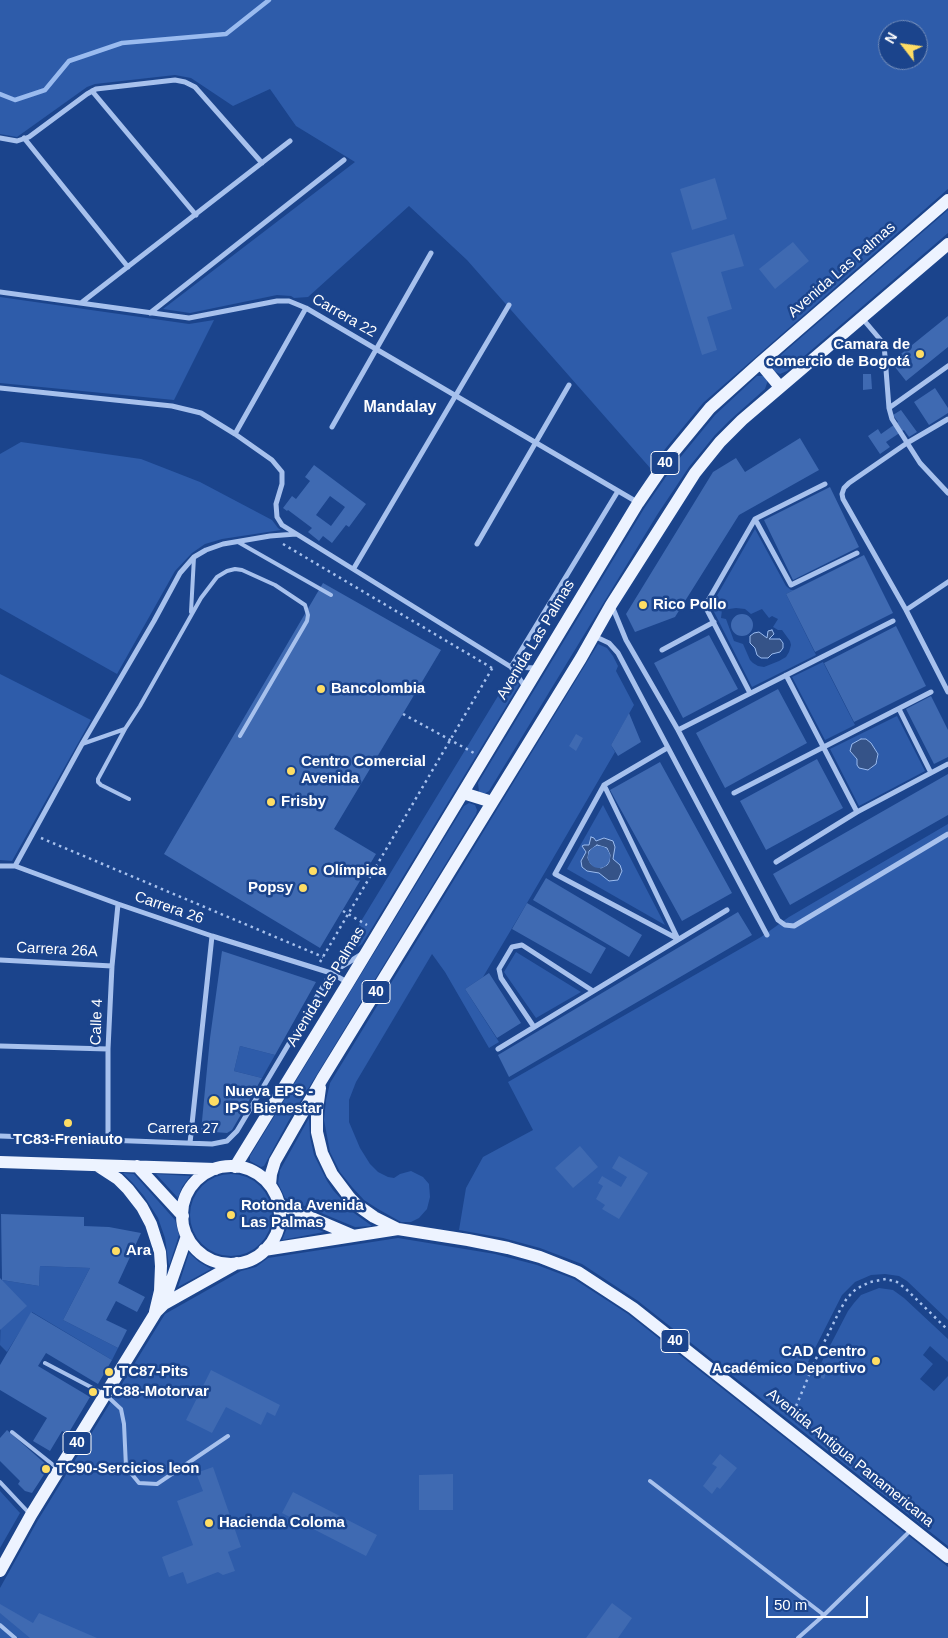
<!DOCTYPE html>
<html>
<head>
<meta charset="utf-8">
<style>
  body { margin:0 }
  #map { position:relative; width:948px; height:1638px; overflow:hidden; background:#1b448c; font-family:Arial,sans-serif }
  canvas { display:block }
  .north { position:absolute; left:878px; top:20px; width:50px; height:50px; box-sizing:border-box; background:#1b448c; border:1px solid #768fba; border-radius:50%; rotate:300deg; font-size:14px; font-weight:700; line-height:20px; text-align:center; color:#fff }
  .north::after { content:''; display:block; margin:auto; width:18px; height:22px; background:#fedd64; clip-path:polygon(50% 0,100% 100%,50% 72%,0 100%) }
  .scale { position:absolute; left:766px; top:1596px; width:102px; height:22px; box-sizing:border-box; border:2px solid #fff; border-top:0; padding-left:6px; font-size:15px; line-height:18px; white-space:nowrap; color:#fff; -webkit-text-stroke:4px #1b448c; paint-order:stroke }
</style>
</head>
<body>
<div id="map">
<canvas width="948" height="1638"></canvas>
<div class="north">N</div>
<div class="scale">50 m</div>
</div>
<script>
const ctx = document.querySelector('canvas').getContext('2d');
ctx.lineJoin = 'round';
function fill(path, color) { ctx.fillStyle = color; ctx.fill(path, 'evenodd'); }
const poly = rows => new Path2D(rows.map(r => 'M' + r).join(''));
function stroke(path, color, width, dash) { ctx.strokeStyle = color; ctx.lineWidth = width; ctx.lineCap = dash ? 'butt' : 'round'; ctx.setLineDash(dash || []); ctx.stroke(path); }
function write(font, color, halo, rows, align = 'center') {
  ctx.font = font + ' Arial,sans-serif'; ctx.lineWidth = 5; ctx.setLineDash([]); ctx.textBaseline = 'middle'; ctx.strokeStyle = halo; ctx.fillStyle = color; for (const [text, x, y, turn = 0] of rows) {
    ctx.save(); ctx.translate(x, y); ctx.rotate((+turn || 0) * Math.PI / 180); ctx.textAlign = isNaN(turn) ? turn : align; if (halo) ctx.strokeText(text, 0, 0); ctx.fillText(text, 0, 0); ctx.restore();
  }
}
const green = poly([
  [0,0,948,0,948,189,703,403,661,454,651,469,467,260,409,206,308,297,294,298,291,296,277,295,190,313,163,309,355,162,296,126,270,89,233,106,191,78,175,75,95,84,87,87,17,137,0,134],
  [888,30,918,30,918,60,888,60],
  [948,210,948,233,787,371,780,374,774,371,773,365,782,354],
  [0,297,189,324,214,320,174,400,0,383],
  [757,376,763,376,768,380,765,389,730,420,715,435,689,467,657,515,489,791,484,794,479,792,478,783,645,507,674,465,715,415],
  [21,442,141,459,200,482,272,520,278,528,281,530,222,539,205,544,192,553,175,571,117,674,0,608,0,454],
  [755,529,786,586,791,590,794,590,786,594,816,655,752,687,711,606],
  [736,608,745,609,751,614,762,609,769,618,772,616,778,619,773,627,778,630,782,630,790,641,791,645,789,652,786,657,779,661,764,667,758,666,753,663,750,660,743,644,734,641,726,619,721,618,722,610],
  [598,644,607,648,613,656,618,666,616,671,634,705,611,745,615,752,527,903,483,977,465,989,499,1042,489,1048,445,972,432,954,356,1082,349,1100,349,1122,360,1148,370,1164,378,1172,388,1177,394,1178,400,1174,411,1171,423,1177,429,1184,430,1197,427,1209,419,1218,411,1222,401,1222,378,1209,364,1200,352,1187,340,1172,330,1152,324,1120,326,1100,330,1083],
  [823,662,855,725,825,740,792,677],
  [512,673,519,685,372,928,362,944,335,964],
  [0,674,91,720,12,861,0,860],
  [897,716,925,771,859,806,830,749],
  [861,739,868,740,878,753,878,760,871,769,868,770,859,768,857,764,857,759,850,751,852,744],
  [469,803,475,805,477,810,476,814,289,1120,264,1166,261,1167,250,1161,250,1156,464,806],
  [603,805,665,925,567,869],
  [948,824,948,1320,907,1281,899,1276,885,1274,871,1275,855,1282,842,1295,808,1362,819,1367,848,1311,854,1303,861,1295,879,1288,893,1290,904,1298,948,1339,948,1362,930,1346,923,1355,933,1364,920,1379,934,1391,948,1376,948,1546,638,1301,582,1264,540,1248,503,1238,459,1230,466,1188,483,1157,533,1130,508,1082,761,937,789,917],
  [516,952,581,992,536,1018,504,972],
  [240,1046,275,1055,262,1078,234,1071],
  [309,1118,310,1137,314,1155,327,1181,333,1190,354,1213,372,1226,355,1227,285,1198,278,1183,280,1170],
  [123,1173,134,1174,175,1220,179,1235,169,1266,165,1238,158,1218,144,1196,132,1182],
  [156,1174,190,1176,182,1187,178,1198],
  '190 1215a41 41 0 1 1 82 0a41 41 0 1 1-82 0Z',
  [288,1216,324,1232,282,1240,287,1228],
  [398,1238,495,1254,537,1265,574,1279,628,1314,948,1567,948,1638,0,1638,0,1588,38,1520,165,1314,241,1271,256,1267,268,1258],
  [189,1253,199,1262,211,1269,178,1287],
  [40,1266,90,1268,63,1320,118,1348,112,1360,32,1312,7,1352,0,1345,2,1280,39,1286],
  [0,1491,20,1513,0,1548]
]);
const water = poly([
  [772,630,774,634,769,639,780,639,783,643,783,648,780,652,772,654,768,658,761,658,757,655,755,648,750,643,750,636,754,633,759,632,767,638,768,631,772,630],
  [861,739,866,739,871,743,878,754,876,764,868,770,859,768,857,765,857,759,850,751,852,744,861,739],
  [591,837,594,838,596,841,604,838,613,841,615,847,613,859,620,865,622,871,618,880,609,881,599,873,587,871,582,867,581,861,586,852,582,846,584,845,589,845,591,837],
  [597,845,607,848,610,855,609,862,607,865,601,868,591,864,588,858,589,851,597,845]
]);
const stream = poly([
  [0,94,15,100,45,90,69,61,122,43,226,34,269,0]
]);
const building = poly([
  [715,178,727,219,692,230,680,189],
  [734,234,744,266,721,272,732,309,707,317,717,350,702,355,671,253],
  [793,242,809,261,775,289,759,269],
  [948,316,948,347,906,381,891,362],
  [863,374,871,374,872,389,863,390],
  [935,388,948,408,948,413,929,425,914,402],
  [901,410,917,432,909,437,904,430,886,442,890,447,880,454,868,436,878,429,881,434,898,422,893,415],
  [800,438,819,470,739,515,675,617,635,632,626,614,713,472,736,458,745,472],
  [314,465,366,504,349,527,346,525,332,543,323,536,319,541,308,532,312,528,288,510,287,511,283,508,292,496,296,499,310,481,305,477],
  [330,496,345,507,331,526,316,515],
  [830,487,859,547,793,580,764,520],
  [864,555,893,613,815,652,786,594],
  [323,583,441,650,334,829,376,854,320,948,164,854],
  '731 625a11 11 0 1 1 22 0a11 11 0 1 1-22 0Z',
  [896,626,926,686,854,722,824,663],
  [709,635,738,689,683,718,654,663],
  [778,689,807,743,725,788,696,733],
  [931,696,948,730,948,757,934,764,906,709],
  [629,713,641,742,618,756,611,745],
  [576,734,583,738,576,751,569,746],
  [817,759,843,808,766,850,740,801],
  [660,762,732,893,682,921,610,790],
  [948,774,948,815,790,905,773,874],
  '588 857a11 11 0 1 1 22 0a11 11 0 1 1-22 0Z',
  [546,878,642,935,629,957,533,900],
  [527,903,606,948,591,974,512,929],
  [738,912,752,935,509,1077,498,1055],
  [222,951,316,982,275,1055,240,1046,234,1071,262,1078,232,1130,227,1133,201,1131,210,1038],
  [489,973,521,1023,497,1038,465,989],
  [580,1146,598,1167,573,1188,555,1168],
  [619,1156,648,1173,619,1219,602,1209,605,1205,596,1199,603,1186,598,1183,602,1176,621,1187,627,1177,612,1168],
  [1,1214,84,1217,84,1226,109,1227,141,1233,118,1283,145,1297,137,1312,116,1301,106,1320,127,1330,118,1348,63,1320,90,1268,40,1266,39,1286,2,1280],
  [0,1278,27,1306,0,1330],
  [31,1312,112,1360,98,1384,46,1353,38,1366,90,1397,68,1434,62,1431,50,1451,33,1441,47,1418,0,1390,0,1365],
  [799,1359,827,1371,824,1379,795,1367],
  [211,1370,280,1405,275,1416,267,1412,261,1425,226,1407,212,1433,186,1420],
  [7,1430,49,1467,32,1493,25,1491,18,1484,20,1481,0,1461,0,1438],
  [720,1454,737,1468,720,1489,717,1487,712,1494,703,1486,717,1467,712,1464],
  [213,1467,241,1547,228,1552,235,1571,223,1575,218,1572,187,1584,183,1572,169,1577,162,1557,193,1545,177,1501,203,1491,196,1473],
  [453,1474,453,1510,419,1510,419,1475],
  [293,1492,377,1535,366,1556,282,1513],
  [612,1603,632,1618,618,1638,586,1638],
  [0,1604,33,1623,39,1613,97,1638,30,1638,0,1613]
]);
const path = poly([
  [283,544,492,668],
  [403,714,474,753],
  [41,838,323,957],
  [343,911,367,925],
  [320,962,493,667],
  [813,1365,840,1310,847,1298,856,1289,870,1282,886,1279,897,1282,905,1288,948,1330],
  [791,1418,810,1373]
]);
const lane = poly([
  [238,542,331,595],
  [191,612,194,557],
  [82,744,125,729],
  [129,799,101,785,98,782,98,779,125,729,140,706,201,598,217,577,227,571,235,569,242,570,275,585,305,605,308,615,307,621,240,736],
  [45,1363,106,1395,121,1409,124,1424,126,1467,139,1483,157,1484,228,1436],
  [12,1432,57,1468],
  [650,1481,824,1615],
  [0,1482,29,1513],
  [0,1625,15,1638],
  [798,1638,824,1615,910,1531]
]);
const street = poly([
  [92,91,196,215],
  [0,138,17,141,29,137,87,94,96,89,175,80,185,82,195,87,262,163],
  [24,138,128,267],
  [0,292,189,318,277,301,289,301,306,308,637,502],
  [81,303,290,141],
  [150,313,344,160],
  [862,318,884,344,889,408,892,419,920,463,948,493],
  [0,388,172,406,201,413,235,434,272,460,282,472,282,484,276,504,277,517,282,525,511,667,526,688],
  [889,408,948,366],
  [948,419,907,443,849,483,844,488,842,494,843,499,906,610,948,692],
  [332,427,431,253],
  [235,434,306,308],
  [755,519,791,585,857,553],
  [477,544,569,385],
  [354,568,509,305],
  [612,606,626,640,678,730,778,920,785,925,794,926,948,834],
  [906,610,948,582],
  [594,636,609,643,618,653,767,935],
  [662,650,714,622],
  [511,667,618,491],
  [511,667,536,668],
  [786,675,857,812],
  [750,693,705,606,755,519,825,484],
  [899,709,931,773],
  [678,730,893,621],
  [667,748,604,785,555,874,678,939],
  [604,785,677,937],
  [734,793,931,692],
  [776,862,857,812,948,764],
  [0,866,15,866,118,904,212,936,331,973,347,982],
  [15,866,82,744,154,621,180,573,194,557,206,550,223,544,270,536,296,534],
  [0,960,112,966],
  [534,1027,501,978,499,969,512,947,522,945,593,991],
  [0,1046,108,1049],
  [498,1049,727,910],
  [0,1136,212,1144,227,1141,237,1131,331,973,362,954],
  [108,1141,108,1049,112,966,118,904],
  [190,1143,212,936]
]);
const primary = poly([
  [760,363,780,387],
  [463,793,492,802],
  [320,1088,317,1110,317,1132,322,1153,332,1174,350,1198,357,1205,374,1217,398,1229],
  [0,1162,215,1169],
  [98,1166,118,1179,128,1189,142,1207,151,1224,160,1252,161,1266,160,1291,155,1312],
  [137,1166,183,1216],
  '182 1215a49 49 0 1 1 98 0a49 49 0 1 1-98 0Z',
  [235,1167,348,983,638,503,668,459,710,408,760,363,948,200],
  [270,1185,271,1174,275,1161,322,1079,581,658,611,605,695,473,720,442,742,420,948,244],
  [279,1204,354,1236],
  [264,1250,398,1229,468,1240,508,1248,540,1257,578,1272,633,1308,948,1557],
  [164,1302,187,1236],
  [0,1571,31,1515,156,1312,164,1304,237,1263]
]);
const markers = [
  [920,354,5,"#fedd64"],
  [643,605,5,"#fedd64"],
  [321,689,5,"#fedd64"],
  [291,771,5,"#fedd64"],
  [271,802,5,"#fedd64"],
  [313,871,5,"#fedd64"],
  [303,888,5,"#fedd64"],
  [214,1101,6,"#fedd64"],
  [68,1123,5,"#fedd64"],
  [231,1215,5,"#fedd64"],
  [116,1251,5,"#fedd64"],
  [876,1361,5,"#fedd64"],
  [109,1372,5,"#fedd64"],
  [93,1392,5,"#fedd64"],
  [46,1469,5,"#fedd64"],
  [209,1523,5,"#fedd64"]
];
const shields = [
  [665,463,28],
  [376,992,28],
  [675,1341,28],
  [77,1443,28]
];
const shieldNames = [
  ["40",665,463],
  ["40",376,992],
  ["40",675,1341],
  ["40",77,1443]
];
const streetNames = [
  ["Avenida Las Palmas",842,270,-41],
  ["Carrera 22",344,316,30],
  ["Avenida Las Palmas",536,640,-59],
  ["Carrera 26",169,908,19],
  ["Carrera 26A",57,950,3],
  ["Avenida Las Palmas",326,987,-59],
  ["Calle 4",97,1022,-88],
  ["Carrera 27",183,1129],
  ["Avenida Antigua Panamericana",850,1458,39]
];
const poiNames = [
  ["Camara de",910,345,"right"],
  ["comercio de Bogotá",910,362,"right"],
  ["Rico Pollo",653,605],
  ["Bancolombia",331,689],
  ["Centro Comercial",301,762],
  ["Avenida",301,779],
  ["Frisby",281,802],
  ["Olímpica",323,871],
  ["Popsy",293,888,"right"],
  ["Nueva EPS -",225,1092],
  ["IPS Bienestar",225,1109],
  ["TC83-Freniauto",68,1140,"center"],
  ["Rotonda Avenida",241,1206],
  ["Las Palmas",241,1223],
  ["Ara",126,1251],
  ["CAD Centro",866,1352,"right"],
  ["Académico Deportivo",866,1369,"right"],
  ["TC87-Pits",119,1372],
  ["TC88-Motorvar",103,1392],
  ["TC90-Sercicios leon",56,1469],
  ["Hacienda Coloma",219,1523]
];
const neighbourhoodNames = [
  ["Mandalay",400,408]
];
fill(green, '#2e5caa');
fill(water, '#355388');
stroke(water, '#9abbef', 1);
stroke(stream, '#9abbef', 4.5);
fill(building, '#3f6ab2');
stroke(path, '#a7c1ed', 2.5, [2.5, 4]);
stroke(lane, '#a7c1ed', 4);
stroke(street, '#a7c1ed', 5);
stroke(primary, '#edf3ff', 12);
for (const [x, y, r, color] of markers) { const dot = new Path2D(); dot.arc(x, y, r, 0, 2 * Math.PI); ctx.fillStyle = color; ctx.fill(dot); stroke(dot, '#1b448c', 2); }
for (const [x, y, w] of shields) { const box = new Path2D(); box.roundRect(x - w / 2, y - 11.5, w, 23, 4); ctx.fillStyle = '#1b448c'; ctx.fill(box); stroke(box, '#fff', 1); }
write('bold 14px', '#fff', null, shieldNames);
write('15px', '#fff', '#1b448c', streetNames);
write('bold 15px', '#fff', '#1b448c', poiNames, 'left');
write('bold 16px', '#fff', '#1b448c', neighbourhoodNames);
</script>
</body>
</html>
